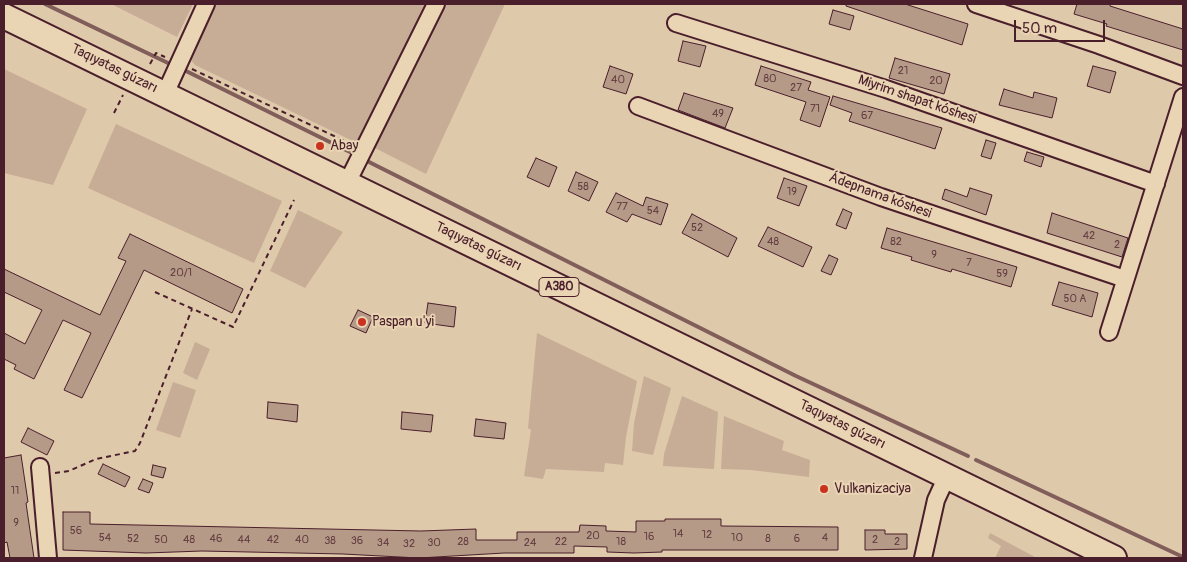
<!DOCTYPE html>
<html>
<head>
<meta charset="utf-8">
<style>
  body { margin:0 }
  #map { position:relative; width:1187px; height:562px; overflow:hidden; background:#dfc9ab; font-family:Pangolin,sans-serif }
  canvas { display:block }
  .frame { position:absolute; inset:0; border:5px solid #4a1f2b; pointer-events:none }
  .scale { position:absolute; left:1014px; top:20px; width:91px; height:22px; box-sizing:border-box; border:2px solid #4a1f2b; border-top:0; padding-left:6px; font-size:15px; line-height:18px; white-space:nowrap; color:#4a1f2b; -webkit-text-stroke:4px #e9d4b3; paint-order:stroke }
</style>
</head>
<body>
<div id="map">
<canvas width="1187" height="562"></canvas>
<div class="frame"></div>
<div class="scale">50 m</div>
</div>
<script>
const ctx = document.querySelector('canvas').getContext('2d');
ctx.lineJoin = 'round';
function fill(path, color) { ctx.fillStyle = color; ctx.fill(path, 'evenodd'); }
const poly = rows => new Path2D(rows.map(r => 'M' + r).join(''));
function stroke(path, color, width, dash) { ctx.strokeStyle = color; ctx.lineWidth = width; ctx.lineCap = dash ? 'butt' : 'round'; ctx.setLineDash(dash || []); ctx.stroke(path); }
function write(font, color, halo, rows, align = 'center') {
  ctx.font = font + ' Pangolin,sans-serif'; ctx.lineWidth = 4; ctx.setLineDash([]); ctx.textBaseline = 'middle'; ctx.strokeStyle = halo; ctx.fillStyle = color; for (const [text, x, y, turn = 0] of rows) {
    ctx.save(); ctx.translate(x, y); ctx.rotate((+turn || 0) * Math.PI / 180); ctx.textAlign = isNaN(turn) ? turn : align; if (halo) ctx.strokeText(text, 0, 0); ctx.fillText(text, 0, 0); ctx.restore();
  }
}
const green = poly([
  [111,4,193,4,177,37],
  [214,4,426,4,357,143,195,65,190,59],
  [443,4,505,4,426,174,373,147],
  [4,69,87,109,53,185,4,173],
  [116,124,282,201,254,263,88,188],
  [298,210,343,232,305,288,270,271],
  [537,333,637,381,626,437,623,465,605,463,604,472,546,469,543,479,524,476,531,430,528,428],
  [195,342,210,349,197,380,183,373],
  [644,376,671,388,653,455,632,451,634,423],
  [173,382,196,390,180,438,156,430],
  [682,396,718,412,714,469,663,466,664,454],
  [724,416,784,441,782,450,810,460,809,477,751,470,721,469],
  [990,533,1037,558,995,558,1001,546,988,538]
]);
const stream = poly([
  [45,4,168,63],
  [184,70,350,152],
  [367,161,796,376,968,456],
  [976,460,1183,557]
]);
const building = poly([
  [846,4,905,4,968,24,962,45,846,6,846,4],
  [1077,4,1110,4,1110,6,1183,29,1183,50,1106,26,1107,24,1074,14,1077,4],
  [833,10,854,16,850,30,829,24,833,10],
  [683,41,706,46,700,67,678,61,683,41],
  [895,58,950,74,944,94,889,78,895,58],
  [610,66,633,74,626,94,603,87,610,66],
  [761,66,811,82,808,90,830,97,820,127,800,120,806,102,755,85,761,66],
  [1093,66,1116,72,1110,93,1087,86,1093,66],
  [1004,89,1033,98,1034,92,1057,98,1052,118,999,105,1004,89],
  [684,93,733,108,725,128,678,110,684,93],
  [833,96,942,128,935,149,849,121,852,113,830,105,833,96],
  [986,140,996,143,991,159,981,156,986,140],
  [1027,152,1044,157,1041,167,1024,161,1027,152],
  [536,158,557,167,549,187,527,177,536,158],
  [576,172,598,182,589,201,568,191,576,172],
  [784,178,807,186,799,206,777,198,784,178],
  [970,188,992,195,986,215,942,199,945,189,967,197,970,188],
  [616,193,643,206,646,197,668,204,661,225,632,214,627,222,606,212,616,193],
  [843,209,852,213,846,229,836,225,843,209],
  [1052,213,1128,238,1122,257,1047,233,1052,213],
  [692,214,737,238,728,257,682,233,692,214],
  [768,227,812,247,803,267,758,246,768,227],
  [887,228,1017,267,1011,287,952,269,951,272,911,260,912,257,881,248,887,228],
  [130,234,243,289,232,313,144,270,82,398,64,390,91,333,63,320,34,379,14,369,16,365,4,359,4,333,25,344,42,310,4,292,4,269,100,315,126,261,118,258,130,234],
  [829,255,838,259,831,275,821,271,829,255],
  [1059,282,1098,293,1092,317,1052,305,1059,282],
  [428,303,456,307,454,327,425,323,428,303],
  [358,310,373,317,366,333,350,326,358,310],
  [268,402,298,405,297,422,267,418,268,402],
  [402,412,433,415,431,432,401,429,402,412],
  [476,419,506,423,504,439,474,436,476,419],
  [28,428,54,441,47,455,21,442,28,428],
  [21,455,28,502,26,503,34,558,10,558,7,542,4,543,4,458,21,455],
  [103,464,130,477,125,487,98,474,103,464],
  [153,465,166,468,163,478,151,475,153,465],
  [143,479,153,483,149,493,138,489,143,479],
  [63,512,90,512,90,524,421,531,476,529,476,540,517,540,517,532,579,532,580,525,606,526,606,531,636,532,636,521,665,521,665,519,721,519,721,526,838,527,838,550,662,550,662,552,634,553,607,552,607,547,574,546,574,553,504,553,419,558,343,554,202,551,146,553,63,550,63,512],
  [865,530,885,530,885,534,907,534,907,549,865,550,865,530]
]);
const path = poly([
  [150,64,156,53,165,57],
  [192,69,351,144],
  [114,113,123,95],
  [155,292,233,327,294,200],
  [55,473,69,471,96,459,135,451,140,443,192,309]
]);
const minor = poly([
  [976,4,1099,45,1183,76],
  [676,23,886,89,1156,184],
  [165,94,206,4],
  [638,106,881,197,1125,279],
  [347,183,436,4],
  [1109,332,1183,97],
  [40,467,48,558],
  [923,558,936,500,947,476]
]);
const highway = poly([
  [4,16,1114,558]
]);
const markers = [
  [320,146,5,"#c8321e"],
  [362,322,5,"#c8321e"],
  [824,489,5,"#c8321e"]
];
const numberNames = [
  ["21",903,71],
  ["80",770,79],
  ["40",618,80],
  ["20",936,81],
  ["27",796,88],
  ["71",815,109],
  ["49",718,114],
  ["67",867,116],
  ["58",583,187],
  ["19",792,192],
  ["77",622,207],
  ["54",653,211],
  ["52",697,228],
  ["42",1089,236],
  ["48",773,242],
  ["82",896,242],
  ["2",1117,245],
  ["9",934,255],
  ["7",969,263],
  ["20/1",181,273],
  ["59",1002,274],
  ["50 А",1075,299],
  ["11",15,491],
  ["9",16,523],
  ["56",76,531],
  ["14",678,534],
  ["12",707,535],
  ["20",593,536],
  ["16",649,537],
  ["54",105,538],
  ["10",737,538],
  ["4",825,538],
  ["52",133,539],
  ["46",216,539],
  ["8",768,539],
  ["6",797,539],
  ["50",161,540],
  ["48",189,540],
  ["44",244,540],
  ["42",273,540],
  ["40",302,540],
  ["2",875,540],
  ["38",330,541],
  ["36",357,541],
  ["28",463,542],
  ["22",561,542],
  ["18",621,542],
  ["2",897,542],
  ["34",383,543],
  ["30",434,543],
  ["24",530,543],
  ["32",409,544]
];
const shields = [
  [559,287,40]
];
const shieldNames = [
  ["A380",559,287]
];
const streetNames = [
  ["Taqıyatas gúzarı",114,69,26],
  ["Miyrim shapat kóshesi",917,100,19],
  ["Ádepnama kóshesi",880,196,20],
  ["Taqıyatas gúzarı",478,247,26],
  ["Taqıyatas gúzarı",842,425,26]
];
const poiNames = [
  ["Abay",330,146],
  ["Paspan u'yi",372,322],
  ["Vulkanizaciya",834,489]
];
fill(green, '#c7ad95');
stroke(stream, '#815e5a', 4);
fill(building, '#b59a87');
stroke(building, '#4a1f2b', 1);
stroke(minor, '#4a1f2b', 20);
stroke(highway, '#4a1f2b', 28);
stroke(path, '#4a1f2b', 2, [5, 4]);
stroke(minor, '#e9d4b3', 16);
stroke(highway, '#e9d4b3', 24);
for (const [x, y, r, color] of markers) { const dot = new Path2D(); dot.arc(x, y, r, 0, 2 * Math.PI); ctx.fillStyle = color; ctx.fill(dot); stroke(dot, '#e9d4b3', 2); }
write('11px', '#653e42', null, numberNames);
for (const [x, y, w] of shields) { const box = new Path2D(); box.roundRect(x - w / 2, y - 9.5, w, 19, 4); ctx.fillStyle = '#e9d4b3'; ctx.fill(box); stroke(box, '#4a1f2b', 1); }
write('bold 12px', '#4a1f2b', null, shieldNames);
write('14px', '#4a1f2b', '#e9d4b3', streetNames);
write('14px', '#4a1f2b', '#e9d4b3', poiNames, 'left');
</script>
</body>
</html>
